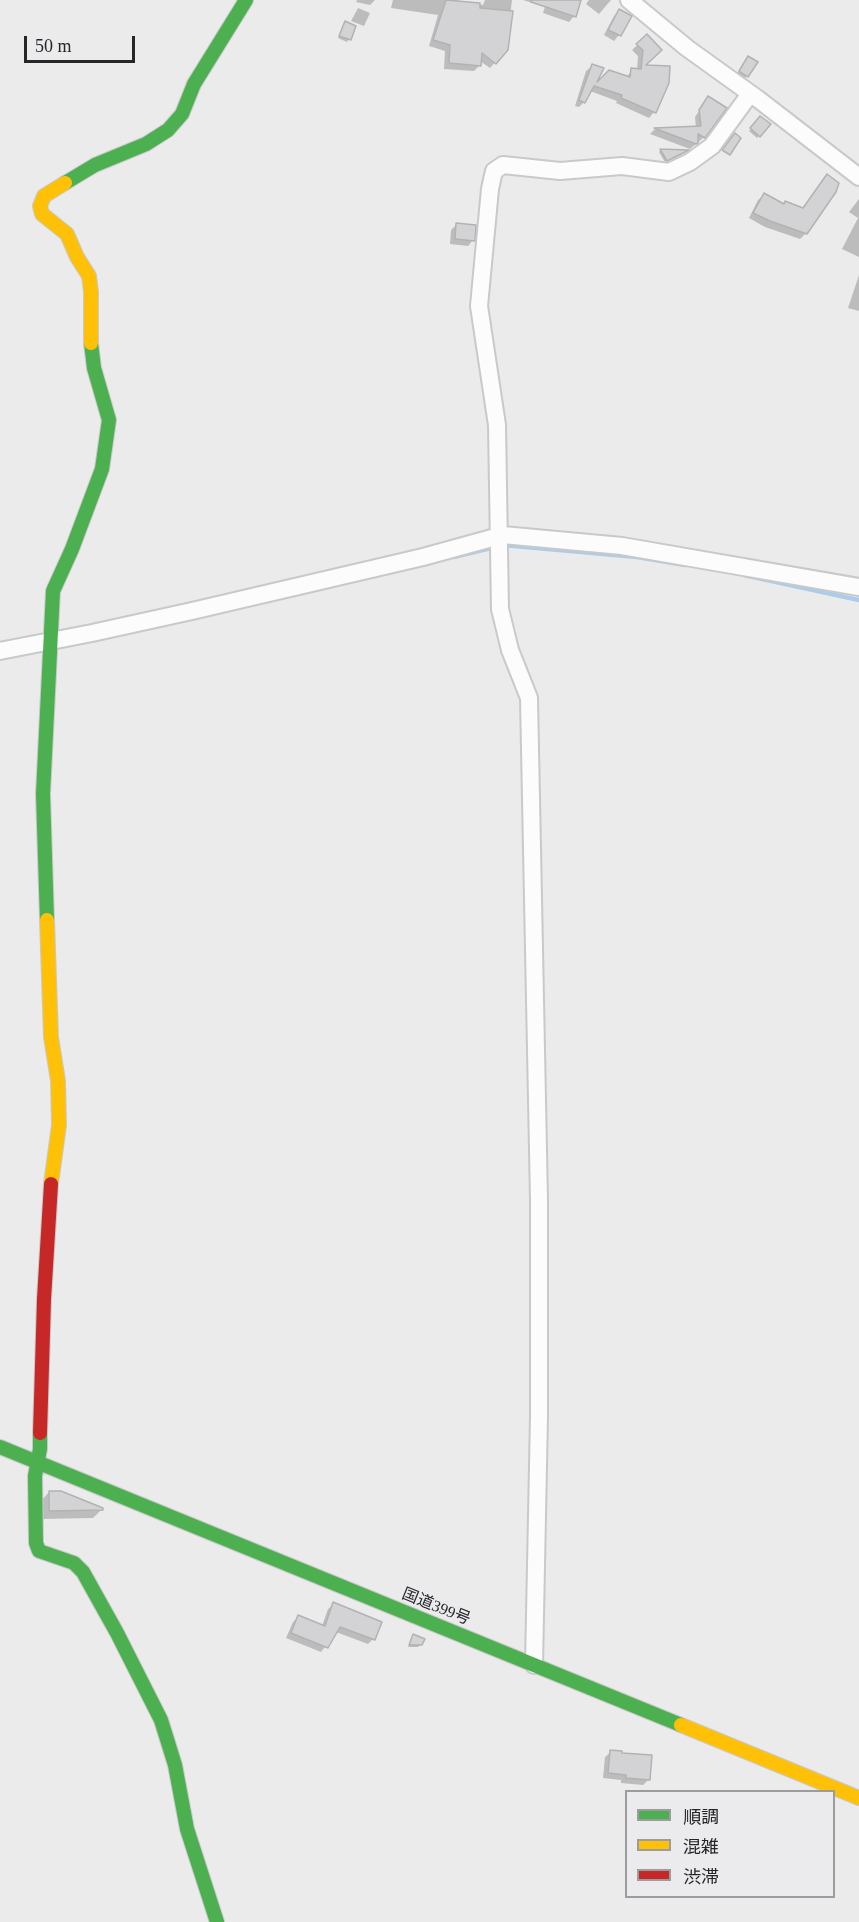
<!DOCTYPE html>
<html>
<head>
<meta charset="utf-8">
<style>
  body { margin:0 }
  #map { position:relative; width:859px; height:1922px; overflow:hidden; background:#ebebec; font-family:"Times New Roman","Noto Sans JP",serif }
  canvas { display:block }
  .legend { position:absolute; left:625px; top:1790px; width:210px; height:108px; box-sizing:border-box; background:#ebeaed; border:2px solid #9c9b9e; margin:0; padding:8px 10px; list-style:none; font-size:18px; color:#262527 }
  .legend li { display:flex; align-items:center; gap:12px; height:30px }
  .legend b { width:30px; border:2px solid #9c9b9e }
  .scale { position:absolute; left:24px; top:36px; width:111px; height:27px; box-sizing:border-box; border:3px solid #262527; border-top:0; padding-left:8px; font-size:18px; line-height:21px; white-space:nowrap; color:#262527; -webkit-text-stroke:4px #ebeaed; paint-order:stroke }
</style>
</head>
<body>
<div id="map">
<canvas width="859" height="1922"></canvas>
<ul class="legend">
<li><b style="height:8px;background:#4caf50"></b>順調</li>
<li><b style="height:8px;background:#ffc107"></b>混雑</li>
<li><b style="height:8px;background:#c62828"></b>渋滞</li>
</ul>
<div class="scale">50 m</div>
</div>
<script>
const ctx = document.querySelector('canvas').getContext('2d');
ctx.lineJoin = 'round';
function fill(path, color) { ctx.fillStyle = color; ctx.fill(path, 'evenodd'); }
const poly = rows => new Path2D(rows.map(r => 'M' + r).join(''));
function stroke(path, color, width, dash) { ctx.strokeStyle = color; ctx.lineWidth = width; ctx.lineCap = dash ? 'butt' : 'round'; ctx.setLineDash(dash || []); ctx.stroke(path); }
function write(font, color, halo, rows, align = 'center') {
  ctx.font = font + ' "Times New Roman","Noto Sans JP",serif'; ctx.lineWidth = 4.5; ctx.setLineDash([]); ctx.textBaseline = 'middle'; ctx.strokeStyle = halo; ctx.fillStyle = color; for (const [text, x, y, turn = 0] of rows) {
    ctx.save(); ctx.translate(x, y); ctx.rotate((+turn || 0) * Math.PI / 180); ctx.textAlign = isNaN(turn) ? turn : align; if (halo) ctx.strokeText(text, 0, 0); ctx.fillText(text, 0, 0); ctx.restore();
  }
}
const shadow = poly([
  [357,0,375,0,370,5,356,2],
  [393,0,458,0,457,2,483,5,485,0,512,0,506,50,490,68,480,61,480,65,474,71,444,69,445,51,429,46,438,15,391,8],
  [523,0,580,0,574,16,569,22,543,13,545,7],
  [589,0,611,0,599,14,586,4],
  [358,8,370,13,364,26,351,21],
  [620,11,630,16,619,35,614,41,604,35,614,16],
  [344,25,349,39,347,42,338,38],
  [647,36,643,66,654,112,649,118,616,103,617,101,590,91,584,102,579,107,575,106,586,71,592,66,592,88,609,72,626,78,632,70,637,70,638,56,632,50],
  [746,60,747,76,745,78,737,74],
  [708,98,725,108,704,137,690,149,650,134,655,129,696,128,695,117],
  [760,118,769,124,757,138,749,131],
  [661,150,685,151,665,162,659,152],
  [827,176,806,233,800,239,765,227,749,218,758,200,764,195,784,205,802,209],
  [859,199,859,257,842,249,858,218,849,212],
  [457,224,473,240,468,246,450,244,451,230],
  [859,275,859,311,848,308],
  [49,1492,102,1509,93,1518,41,1519,41,1501],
  [334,1604,373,1639,368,1644,336,1632,321,1652,286,1638,293,1622,298,1617,322,1626,328,1609],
  [414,1636,420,1645,418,1647,408,1647],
  [611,1752,649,1779,643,1785,621,1783,621,1780,603,1778,605,1757]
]);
const stream = poly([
  [503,545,637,557,685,565],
  [454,557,495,547],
  [744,575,859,600]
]);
const building = poly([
  [446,0,480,3,480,8,513,11,508,50,496,64,482,53,481,66,449,63,450,45,433,40,446,0],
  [532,0,581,0,576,17,531,2,532,0],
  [619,9,632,16,621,36,608,30,619,9],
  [345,21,356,26,351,40,339,36,345,21],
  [647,34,662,50,646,65,670,66,669,83,656,113,621,98,622,95,594,86,585,103,579,100,592,64,604,68,597,82,609,70,630,77,631,68,641,69,643,50,636,44,647,34],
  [748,56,758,62,748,77,739,71,748,56],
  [708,96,727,108,705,138,698,134,698,143,696,144,654,128,701,126,699,110,708,96],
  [760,116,771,124,760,137,750,128,760,116],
  [735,133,741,138,730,155,722,150,735,133],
  [660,149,689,150,667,161,660,149],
  [827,174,839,183,836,192,807,234,770,221,753,213,764,193,784,204,785,201,803,208,827,174],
  [456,223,476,225,475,241,455,239,456,223],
  [49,1491,61,1491,103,1508,103,1510,49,1511,49,1491],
  [333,1602,382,1622,375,1640,340,1627,328,1648,291,1633,298,1615,325,1626,333,1602],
  [413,1634,425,1639,422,1645,409,1645,413,1634],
  [610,1750,622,1751,622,1753,652,1755,650,1780,626,1778,626,1775,608,1773,610,1750]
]);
const street = poly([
  [629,0,687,48,758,99,859,177],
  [0,651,92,633,192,611,423,557,503,535,622,546,859,587],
  [534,1665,539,1416,539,1200,529,698,510,650,500,609,497,425,479,306,490,189,494,171,503,165,560,171,622,166,669,172,690,162,712,146,750,94]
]);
const fast = poly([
  [65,183,95,165,146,144,168,130,182,114,194,84,246,0],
  [47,920,43,794,53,591,72,549,102,469,109,420,94,368,91,343],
  [40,1433,40,1449,35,1476,36,1543,39,1551,74,1563,83,1572,117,1633,161,1720,175,1765,187,1829,217,1922],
  [0,1447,681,1725]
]);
const slow = poly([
  [65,183,44,196,40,206,42,214,67,234,77,257,89,276,91,292,91,343],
  [47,920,51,1037,58,1081,59,1125,51,1184],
  [681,1725,859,1798]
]);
const jam = poly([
  [40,1433,44,1299,51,1184]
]);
const streetNames = [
  ["国道399号",436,1607,22]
];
fill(shadow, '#0003');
stroke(stream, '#abcde9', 4.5);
fill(building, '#d3d3d5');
stroke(building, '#b2b2b3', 1.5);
stroke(street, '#c9c9ca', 20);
stroke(fast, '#c9c9ca', 16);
stroke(slow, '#c9c9ca', 16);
stroke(jam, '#c9c9ca', 16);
stroke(street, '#fcfcfc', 16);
stroke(fast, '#4caf50', 14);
stroke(slow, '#ffc107', 14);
stroke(jam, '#c62828', 14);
write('16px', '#262527', '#ebeaed', streetNames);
</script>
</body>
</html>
